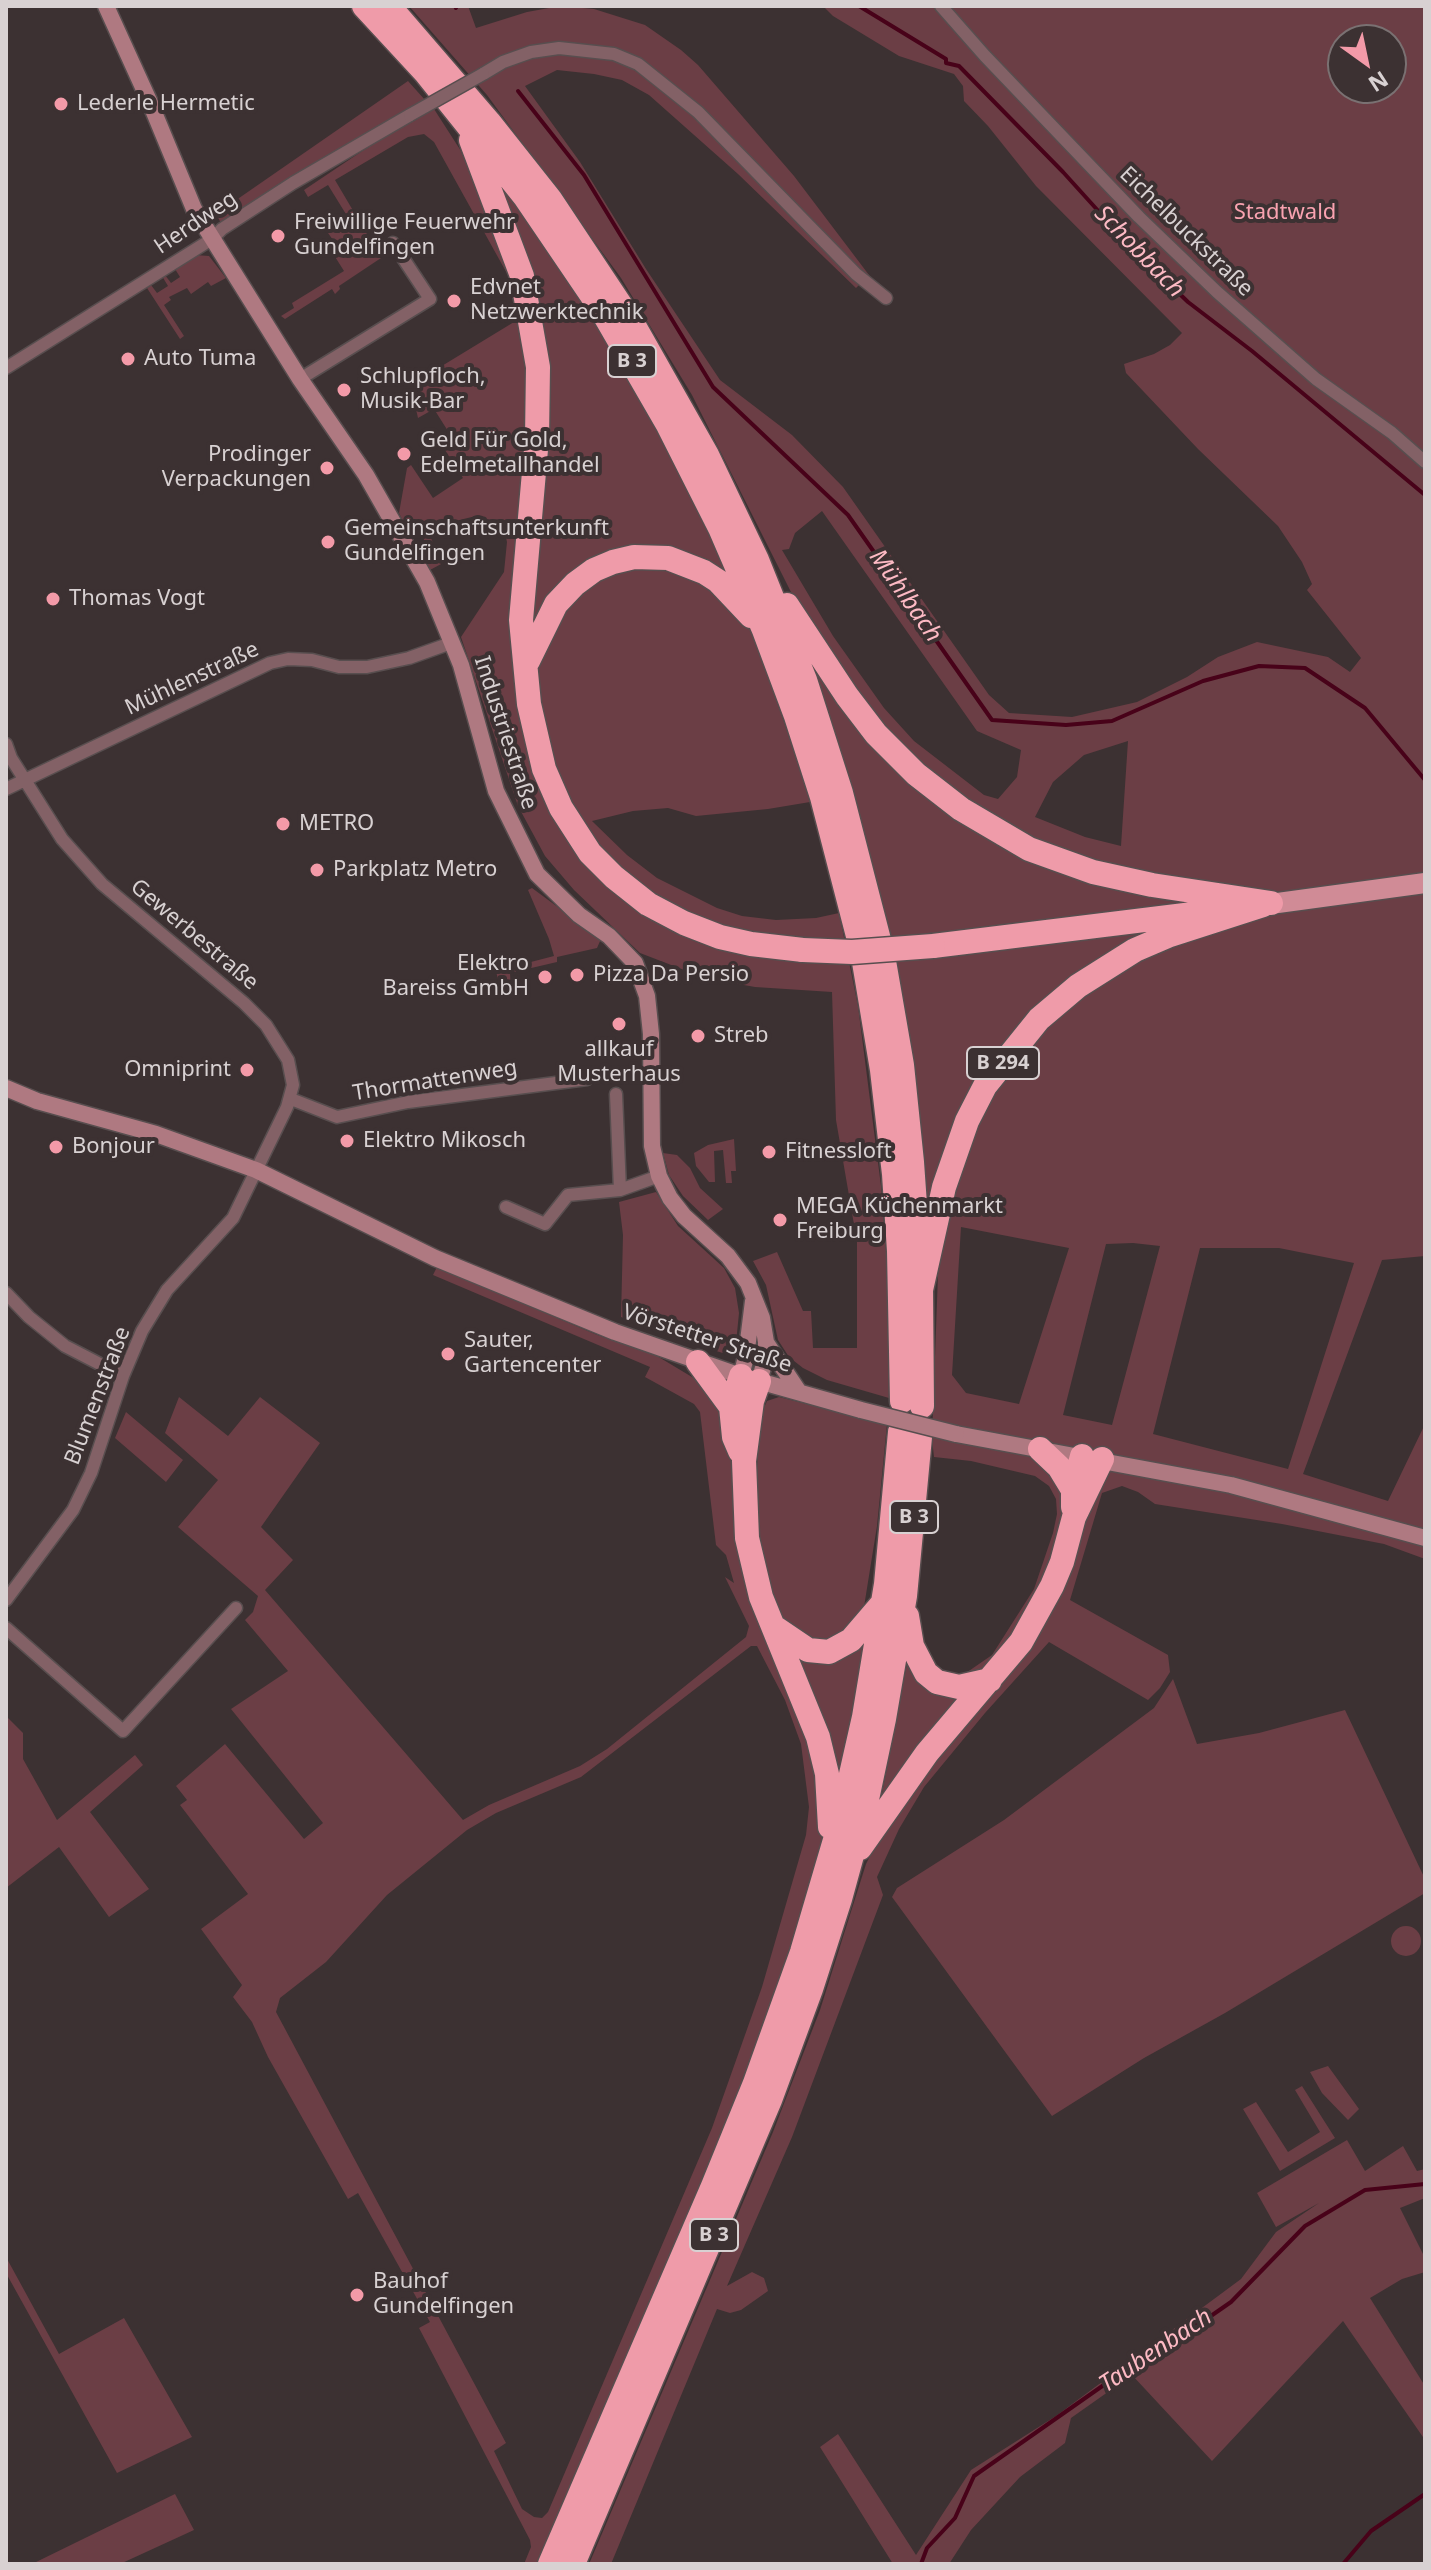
<!DOCTYPE html>
<html>
<head>
<meta charset="utf-8">
<style>
  body { margin:0 }
  #map { position:relative; width:1431px; height:2570px; overflow:hidden; background:#3c3132; font-family:"Noto Sans",sans-serif }
  canvas { display:block }
  .frame { position:absolute; inset:0; border:8px solid #d8d1d2; pointer-events:none }
  .north { position:absolute; left:1327px; top:24px; width:80px; height:80px; box-sizing:border-box; background:#3c3132; border:2px solid #7a7172; border-radius:50%; rotate:147deg; font-size:22px; font-weight:700; line-height:32px; text-align:center; color:#d8d1d2 }
  .north::after { content:''; display:block; margin:auto; width:28px; height:36px; background:#f39aa8; clip-path:polygon(50% 0,100% 100%,50% 72%,0 100%) }
</style>
</head>
<body>
<div id="map">
<canvas width="1431" height="2570"></canvas>
<div class="frame"></div>
<div class="north">N</div>
</div>
<script>
const ctx = document.querySelector('canvas').getContext('2d');
ctx.lineJoin = 'round';
function fill(path, color) { ctx.fillStyle = color; ctx.fill(path, 'evenodd'); }
const poly = rows => new Path2D(rows.map(r => 'M' + r).join(''));
function stroke(path, color, width, dash) { ctx.strokeStyle = color; ctx.lineWidth = width; ctx.lineCap = dash ? 'butt' : 'round'; ctx.setLineDash(dash || []); ctx.stroke(path); }
function write(font, color, halo, rows, align = 'center') {
  ctx.font = font + ' "Noto Sans",sans-serif'; ctx.lineWidth = 8; ctx.setLineDash([]); ctx.textBaseline = 'middle'; ctx.strokeStyle = halo; ctx.fillStyle = color; for (const [text, x, y, turn = 0] of rows) {
    ctx.save(); ctx.translate(x, y); ctx.rotate((+turn || 0) * Math.PI / 180); ctx.textAlign = isNaN(turn) ? turn : align; if (halo) ctx.strokeText(text, 0, 0); ctx.fillText(text, 0, 0); ctx.restore();
  }
}
const green = poly([
  [409,6,468,6,476,28,527,12,560,6,594,9,645,25,681,50,698,65,794,176,869,275,856,288,738,174,649,95,622,80,594,74,557,70,525,86,580,162,646,269,720,380,792,435,843,487,989,695,1009,713,1072,717,1137,702,1187,677,1218,657,1257,642,1328,657,1350,672,1361,658,1307,590,1312,584,1302,562,1278,526,1198,449,1126,373,1124,364,1154,354,1170,345,1182,333,1036,186,988,126,964,101,963,86,954,74,899,56,833,16,823,6,1425,6,1425,1256,1382,1260,1303,1474,1388,1501,1425,1424,1425,1559,1384,1544,1282,1524,1155,1504,1138,1492,1122,1486,1102,1493,1070,1600,1168,1655,1170,1672,1160,1688,1148,1700,1049,1642,985,1713,924,1787,899,1829,877,1877,883,1895,792,2137,727,2286,752,2272,764,2278,768,2291,741,2310,730,2313,717,2309,611,2564,589,2564,773,2132,820,2010,866,1864,882,1832,878,1814,915,1622,922,1651,938,1671,963,1675,992,1655,1034,1589,1053,1533,1057,1514,1056,1499,1049,1486,1035,1476,971,1461,934,1457,932,1439,939,1247,924,1236,817,690,796,602,692,395,621,278,487,95],
  [1343,40,1391,40,1391,88,1343,88],
  [822,511,977,731,1021,750,1017,777,998,799,984,795,914,741,884,708,833,636,782,550,789,549,795,533],
  [1128,741,1121,846,1085,837,1035,817,1053,782,1084,755],
  [961,1227,1069,1248,1019,1404,966,1393,952,1375],
  [1133,1243,1160,1246,1112,1425,1063,1415,1106,1244],
  [1200,1248,1279,1248,1354,1263,1288,1469,1153,1434],
  [408,81,425,100,222,225,216,214],
  [434,109,461,151,479,191,501,182,621,358,710,527,761,656,796,756,810,802,768,809,696,816,668,808,633,811,592,821,627,855,657,878,717,908,742,916,776,920,816,918,839,913,858,1006,881,1186,888,1279,889,1398,827,1380,803,1368,789,1357,778,1340,766,1285,753,1261,777,1252,803,1311,811,1311,813,1348,857,1348,857,1242,836,1120,832,992,755,987,705,978,640,953,574,890,545,856,518,806,461,637,504,572,507,542,504,529,495,522,476,516,443,524,428,532,443,563,430,570,426,565,434,559,420,532,410,536,399,513,407,468,411,465,433,498,463,478,443,447,453,439,434,409,418,418,412,392,430,380,427,375,514,322,514,291,509,277,434,142,424,134,408,137,335,180,381,258,339,286,340,289,335,294,332,289,285,319,281,316,294,308,292,303,344,271,327,244,333,240,328,233,349,219,328,185,308,197,304,190,407,121,413,121],
  [195,255,209,256,226,278,211,286,208,282,191,294,187,288,169,297,171,300,164,305,184,336,180,339,147,288,151,285,157,293,168,286,162,276,165,275,171,283,180,277,175,269],
  [532,888,601,939,597,948,557,957,557,962,510,973,511,992,501,993,496,971,554,956,549,939,528,890],
  [734,1139,736,1171,731,1171,732,1183,726,1183,723,1150,714,1151,715,1182,709,1182,696,1166,694,1153,708,1145],
  [663,1153,677,1155,690,1168,700,1188,723,1209,708,1220,683,1196,669,1175],
  [656,1192,678,1226,724,1268,735,1288,739,1313,736,1343,726,1354,674,1338,621,1317,623,1235,619,1202],
  [437,1267,595,1334,657,1356,707,1386,717,1398,810,1733,824,1835,819,1867,759,2048,544,2564,524,2564,531,2547,530,2540,419,2328,430,2322,358,2193,348,2199,268,2057,252,2022,233,1997,242,1985,201,1929,248,1894,180,1805,187,1800,176,1786,225,1744,304,1839,323,1823,231,1709,288,1671,245,1620,253,1612,258,1596,178,1527,218,1480,165,1433,179,1397,228,1436,260,1397,320,1443,261,1527,293,1560,265,1590,463,1820,489,1805,580,1766,607,1749,746,1637,749,1626,725,1577,734,1583,726,1555,716,1545,700,1412,694,1404,645,1377,650,1367,433,1275],
  [751,1646,757,1646,785,1700,801,1744,809,1807,806,1835,762,1987,712,2128,548,2512,542,2518,534,2517,522,2509,494,2451,506,2443,276,2012,280,1998,326,1962,387,1895,467,1830,496,1813,581,1777],
  [779,1397,887,1424,877,1526,863,1613,831,1647,789,1633,762,1574,755,1503,760,1417,767,1401],
  [126,1412,183,1460,166,1482,115,1438],
  [866,1638,841,1781,797,1661,800,1657],
  [1173,1679,1197,1744,1259,1733,1345,1710,1425,1879,1425,1893,1225,2013,1144,2058,1052,2116,892,1897,897,1888,1004,1820,1154,1708],
  [6,1716,23,1733,23,1759,57,1820,135,1755,143,1765,90,1812,149,1889,109,1917,59,1847,6,1888],
  '1391 1941a15 15 0 1 1 30 0a15 15 0 1 1-30 0Z',
  [1328,2066,1359,2109,1348,2120,1322,2093,1310,2072],
  [1302,2086,1335,2138,1280,2171,1243,2109,1256,2102,1288,2152,1320,2132,1295,2090],
  [1347,2140,1365,2171,1403,2146,1417,2171,1425,2169,1425,2198,1400,2208,1425,2258,1425,2272,1402,2279,1370,2298,1425,2386,1425,2440,1343,2321,1212,2461,1132,2375,1071,2418,1065,2443,1020,2477,971,2530,949,2564,893,2564,820,2447,838,2434,916,2555,971,2470,1056,2416,1241,2279,1276,2232,1319,2203,1276,2227,1257,2193],
  [6,2257,59,2354,124,2318,192,2437,117,2473,6,2273],
  [175,2494,194,2530,120,2564,32,2564]
]);
const stream = poly([
  [455,6,456,8],
  [859,6,946,59,946,63,959,66,1063,172,1130,246,1188,302,1252,351,1425,495],
  [518,91,584,175,713,387,848,515,992,720,1066,725,1112,721,1203,681,1259,666,1305,668,1365,708,1425,780],
  [921,2564,927,2548,955,2518,974,2476,1185,2328,1208,2318,1231,2302,1305,2226,1365,2190,1425,2184],
  [1343,2564,1371,2531,1425,2494]
]);
const street = poly([
  [941,6,985,56,1139,217,1217,292,1316,379,1392,433,1425,462],
  [483,74,503,62,531,52,559,48,614,54,638,64,698,112,856,274,886,298],
  [6,368,212,239,222,229,293,183,410,115],
  [300,379,430,299,393,243],
  [6,744,11,758,62,839,102,884,244,1003,266,1025,288,1060,293,1085,287,1107,233,1218,167,1290,142,1331,123,1376,91,1473,73,1510,6,1600],
  [6,789,270,663,288,659,312,660,339,667,367,667,409,658,451,643],
  [616,1094,620,1190],
  [291,1099,337,1117,408,1102,587,1079],
  [506,1207,545,1224,568,1195,620,1190,659,1176],
  [6,1293,29,1317,65,1346,123,1376],
  [6,1628,123,1731,236,1608]
]);
const secondary = poly([
  [106,6,151,105,194,209,300,379,366,475,427,582,461,665,496,791,537,874,579,915,609,936,635,963,647,996,651,1034,652,1146,659,1176,670,1198,684,1216,728,1256,748,1283,762,1318,766,1342,766,1358,759,1381],
  [6,1088,37,1101,156,1134,256,1170,435,1258,615,1332,741,1376,861,1410],
  [767,1344,799,1392],
  [741,1376,746,1357,753,1301],
  [956,1434,1231,1485,1425,1538]
]);
const primary = poly([
  [1263,905,1425,883]
]);
const highway = poly([
  [364,6,425,72,525,197,601,309,668,425,720,528,764,630,796,716,822,797,859,940],
  [389,6,489,122,550,199,633,324,707,455,757,560,805,680,841,793,879,940],
  [471,140,522,276,538,367,537,438,521,620,529,704,544,769,561,808,590,853,614,877,648,904,684,923,720,937,751,944,803,950],
  [787,605,847,696,876,734,916,774,961,809,1029,849,1093,872,1152,885,1271,903],
  [528,661,556,604,575,584,594,570,613,562,634,557,668,558,704,572,718,581,751,616],
  [933,946,1209,912],
  [884,961,902,1065,912,1162,921,1290,922,1406],
  [864,962,882,1070,894,1174,899,1251,902,1401],
  [921,1290,944,1187,967,1121,985,1086,1039,1019,1078,986,1135,950,1170,935,1263,905],
  [698,1362,731,1407,734,1437,740,1451],
  [759,1381,752,1401,744,1461,747,1538,761,1597,818,1737,827,1774,830,1827],
  [731,1407,741,1376],
  [1040,1449,1059,1467,1073,1490],
  [1073,1507,1073,1490,1082,1456],
  [907,1616,912,1646,926,1673,937,1682,959,1687,990,1680],
  [774,1627,808,1650,829,1652,851,1640,881,1605],
  [860,1848,927,1753,1021,1642,1052,1586,1062,1562,1074,1517,1102,1459],
  [550,2564,713,2186,755,2083,802,1952,840,1823,864,1717,886,1584,900,1432],
  [573,2564,770,2100,811,1989,840,1899,866,1804,884,1719,905,1596,920,1437]
]);
const streetBridge = poly([
  [410,115,483,74]
]);
const secondaryBridge = poly([
  [861,1410,956,1434]
]);
const highwayBridge = poly([
  [803,950,852,952,933,946]
]);
const markers = [
  [61,104,8,"#f39aa8"],
  [278,236,8,"#f39aa8"],
  [454,301,8,"#f39aa8"],
  [128,359,8,"#f39aa8"],
  [344,390,8,"#f39aa8"],
  [404,454,8,"#f39aa8"],
  [327,468,8,"#f39aa8"],
  [328,542,8,"#f39aa8"],
  [53,599,8,"#f39aa8"],
  [283,824,8,"#f39aa8"],
  [317,870,8,"#f39aa8"],
  [577,975,8,"#f39aa8"],
  [545,977,8,"#f39aa8"],
  [619,1024,8,"#f39aa8"],
  [698,1036,8,"#f39aa8"],
  [247,1070,8,"#f39aa8"],
  [347,1141,8,"#f39aa8"],
  [56,1147,8,"#f39aa8"],
  [769,1152,8,"#f39aa8"],
  [780,1220,8,"#f39aa8"],
  [448,1354,8,"#f39aa8"],
  [357,2295,8,"#f39aa8"]
];
const shields = [
  [632,361,48],
  [1003,1063,72],
  [914,1517,48],
  [714,2235,48]
];
const shieldNames = [
  ["B 3",632,361],
  ["B 294",1003,1063],
  ["B 3",914,1517],
  ["B 3",714,2235]
];
const poiNames = [
  ["Lederle Hermetic",77,104],
  ["Freiwillige Feuerwehr",294,223],
  ["Gundelfingen",294,248],
  ["Edvnet",470,288],
  ["Netzwerktechnik",470,313],
  ["Auto Tuma",144,359],
  ["Schlupfloch,",360,377],
  ["Musik-Bar",360,402],
  ["Geld Für Gold,",420,441],
  ["Edelmetallhandel",420,466],
  ["Prodinger",311,455,"right"],
  ["Verpackungen",311,480,"right"],
  ["Gemeinschaftsunterkunft",344,529],
  ["Gundelfingen",344,554],
  ["Thomas Vogt",69,599],
  ["METRO",299,824],
  ["Parkplatz Metro",333,870],
  ["Elektro",529,964,"right"],
  ["Bareiss GmbH",529,989,"right"],
  ["Pizza Da Persio",593,975],
  ["Streb",714,1036],
  ["allkauf",619,1050,"center"],
  ["Musterhaus",619,1075,"center"],
  ["Omniprint",231,1070,"right"],
  ["Elektro Mikosch",363,1141],
  ["Bonjour",72,1147],
  ["Fitnessloft",785,1152],
  ["MEGA Küchenmarkt",796,1207],
  ["Freiburg",796,1232],
  ["Sauter,",464,1341],
  ["Gartencenter",464,1366],
  ["Bauhof",373,2282],
  ["Gundelfingen",373,2307]
];
const parkNames = [
  ["Stadtwald",1285,213]
];
const streetNames = [
  ["Herdweg",196,223,-34],
  ["Eichelbuckstraße",1186,232,44],
  ["Mühlenstraße",192,679,-25],
  ["Industriestraße",505,733,72],
  ["Gewerbestraße",194,935,40],
  ["Thormattenweg",435,1081,-9],
  ["Vörstetter Straße",707,1339,18],
  ["Blumenstraße",98,1396,-69]
];
const waterNames = [
  ["Schobbach",1139,252,46],
  ["Mühlbach",905,596,55],
  ["Taubenbach",1156,2351,-34]
];
fill(green, '#6b3e45');
stroke(stream, '#480219', 4);
stroke(street, '#584e4f', 15);
stroke(secondary, '#584e4f', 19);
stroke(primary, '#584e4f', 23);
stroke(highway, '#584e4f', 27);
stroke(street, '#836166', 12);
stroke(secondary, '#af7981', 16);
stroke(primary, '#d08b96', 20);
stroke(highway, '#ef9ba9', 24);
stroke(streetBridge, '#584e4f', 15, []);
stroke(secondaryBridge, '#584e4f', 19, []);
stroke(highwayBridge, '#584e4f', 27, []);
stroke(streetBridge, '#836166', 12);
stroke(secondaryBridge, '#af7981', 16);
stroke(highwayBridge, '#ef9ba9', 24);
for (const [x, y, r, color] of markers) { const dot = new Path2D(); dot.arc(x, y, r, 0, 2 * Math.PI); ctx.fillStyle = color; ctx.fill(dot); stroke(dot, '#3c3132', 3); }
for (const [x, y, w] of shields) { const box = new Path2D(); box.roundRect(x - w / 2, y - 16, w, 32, 6); ctx.fillStyle = '#3c3132'; ctx.fill(box); stroke(box, '#d8d1d2', 2); }
write('bold 20px', '#d8d1d2', null, shieldNames);
write('22px', '#d8d1d2', '#3c3132', poiNames, 'left');
write('22px', '#f9a2b0', '#3c3132', parkNames);
write('22px', '#d8d1d2', '#3c3132', streetNames);
write('italic 24px', '#fdbac4', '#3c3132', waterNames);
</script>
</body>
</html>
